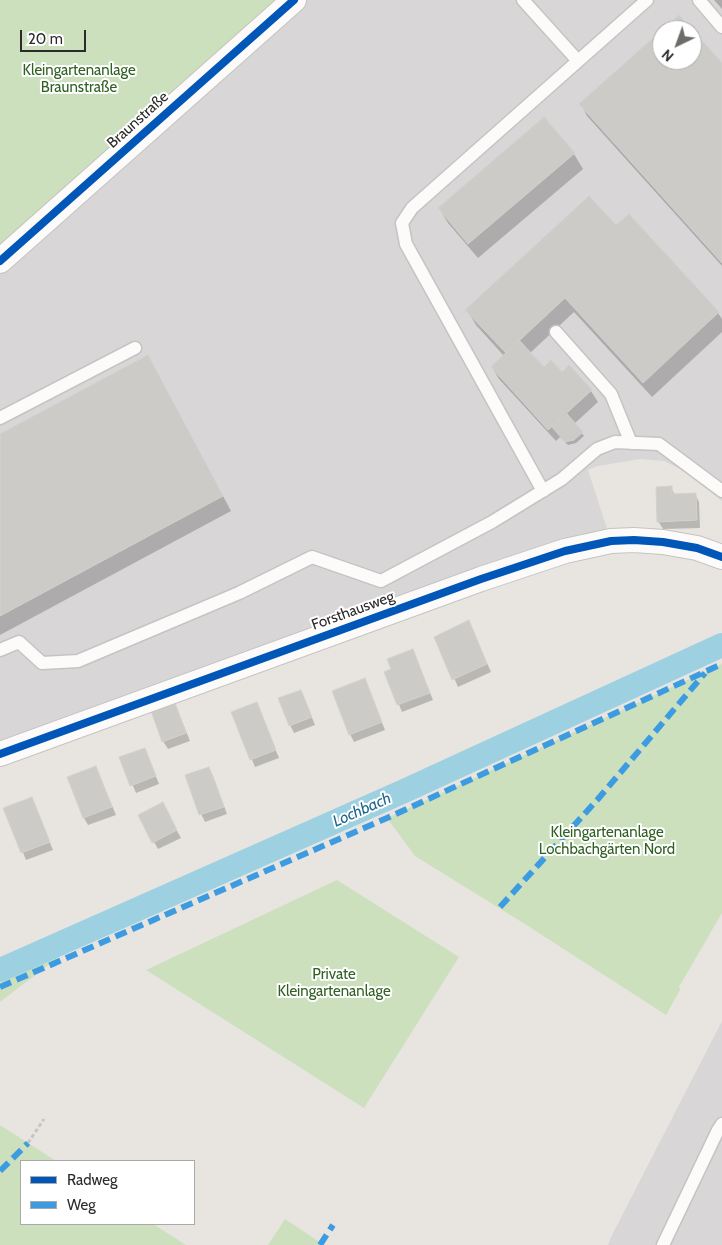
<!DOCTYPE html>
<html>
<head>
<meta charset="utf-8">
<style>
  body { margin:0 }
  #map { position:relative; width:722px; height:1245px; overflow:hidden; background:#e8e5e1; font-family:Cabin,sans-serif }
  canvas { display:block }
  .legend { position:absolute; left:20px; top:1160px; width:175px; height:65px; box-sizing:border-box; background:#fff; border:1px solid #aaa; margin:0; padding:6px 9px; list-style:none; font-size:15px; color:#2b2b2b }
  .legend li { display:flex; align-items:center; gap:10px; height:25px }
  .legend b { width:25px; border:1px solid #aaa }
  .north { position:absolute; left:652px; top:20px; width:50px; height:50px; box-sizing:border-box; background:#fff; border:1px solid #aaa; border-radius:50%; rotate:222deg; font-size:14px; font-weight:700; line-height:20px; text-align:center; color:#2b2b2b }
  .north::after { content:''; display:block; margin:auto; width:18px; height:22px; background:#6d6c6b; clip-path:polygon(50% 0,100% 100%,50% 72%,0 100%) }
  .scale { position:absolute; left:20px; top:30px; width:66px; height:22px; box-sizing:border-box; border:2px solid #2b2b2b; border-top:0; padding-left:6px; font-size:15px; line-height:18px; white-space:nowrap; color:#2b2b2b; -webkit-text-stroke:4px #fff; paint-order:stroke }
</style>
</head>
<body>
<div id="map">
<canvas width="722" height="1245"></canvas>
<ul class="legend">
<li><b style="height:6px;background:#0057b8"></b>Radweg</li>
<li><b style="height:6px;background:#3d9ce1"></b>Weg</li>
</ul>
<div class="north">N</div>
<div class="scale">20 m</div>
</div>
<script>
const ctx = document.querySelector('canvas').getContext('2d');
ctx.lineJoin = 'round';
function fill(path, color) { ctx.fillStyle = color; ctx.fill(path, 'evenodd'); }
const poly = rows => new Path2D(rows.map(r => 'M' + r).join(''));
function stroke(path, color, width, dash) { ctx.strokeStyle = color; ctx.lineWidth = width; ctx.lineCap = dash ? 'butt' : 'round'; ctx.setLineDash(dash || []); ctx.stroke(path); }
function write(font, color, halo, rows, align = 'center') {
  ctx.font = font + ' Cabin,sans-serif'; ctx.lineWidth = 4; ctx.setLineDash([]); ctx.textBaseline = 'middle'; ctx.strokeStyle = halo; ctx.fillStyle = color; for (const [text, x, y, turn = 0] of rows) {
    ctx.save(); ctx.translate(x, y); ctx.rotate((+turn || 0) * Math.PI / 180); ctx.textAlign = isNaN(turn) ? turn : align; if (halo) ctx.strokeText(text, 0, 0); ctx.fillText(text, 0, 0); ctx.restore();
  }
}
const industrial = poly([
  [294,0,722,0,722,501,688,473,664,461,640,459,598,466,588,470,611,541,0,754,0,261],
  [662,30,692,30,692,60,662,60],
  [722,1021,722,1245,608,1245,611,1237]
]);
const green = poly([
  [0,0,290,0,0,253],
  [722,664,722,913,679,987,680,990,666,1015,528,926,415,856,387,818],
  [337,880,459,957,364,1108,146,970],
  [94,930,34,976,0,1002,0,970],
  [0,1125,56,1161,21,1161,21,1224,153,1224,186,1245,0,1245],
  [285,1219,324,1245,268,1245]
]);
const shadow = poly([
  [714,0,722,0,722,9],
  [662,31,662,60,692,60,692,32,722,65,722,266,587,116,581,104],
  [574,154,583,169,478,258,448,223,439,208],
  [628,215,718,313,722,319,722,332,652,397,574,312,530,353,544,368,562,374,569,367,591,391,598,402,574,424,584,436,576,443,568,445,560,437,556,441,499,379,492,367,504,356,476,325,467,310,616,227],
  [156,371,231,511,0,635,0,435],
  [671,488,675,495,695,494,699,502,700,528,663,529,658,521],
  [469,622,491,672,458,687,436,638],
  [413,651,433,700,402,712,386,673,393,670],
  [365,680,385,730,354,742,350,734],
  [301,691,315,725,294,733,290,725],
  [174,701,190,741,168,749,163,741],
  [256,703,279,758,255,767,232,712],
  [145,749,159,784,136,793,121,758],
  [96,767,116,815,88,825,84,818],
  [209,768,213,776,227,814,205,822,201,814],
  [31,798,53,850,26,860,5,808],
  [162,804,181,838,158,849,154,842]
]);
const canal = poly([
  [0,970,402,792,722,645]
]);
const building = poly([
  [679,15,722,63,722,263,579,104,679,15],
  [662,30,692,30,692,60,662,60,662,30],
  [544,117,575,153,468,244,438,208,544,117],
  [589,196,616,225,629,214,719,312,643,383,565,298,506,353,465,310,589,196],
  [519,340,544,367,551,360,562,372,569,365,592,390,548,430,491,367,519,340],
  [148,355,223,496,0,616,0,434,148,355],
  [567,414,583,432,574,440,565,442,552,427,567,414],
  [672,486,672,494,696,493,697,520,657,522,656,487,672,486],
  [469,620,487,664,452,680,434,637,469,620],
  [413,649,430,693,397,705,384,672,391,669,387,659,413,649],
  [365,678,382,722,349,735,332,691,365,678],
  [301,690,312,717,289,726,278,698,301,690],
  [174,700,186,733,162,742,150,708,174,700],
  [257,702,276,750,250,760,231,712,257,702],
  [145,748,156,776,130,786,119,757,145,748],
  [96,766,112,807,83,818,67,777,96,766],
  [209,767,224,807,199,815,185,775,209,767],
  [32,797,50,842,21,853,3,808,32,797],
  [163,802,177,830,152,843,138,815,163,802]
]);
const path = poly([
  [28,1143,44,1119]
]);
const service = poly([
  [523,0,578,61],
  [699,0,722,27],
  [556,332,611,394,631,443],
  [0,418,135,348],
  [543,491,406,244,402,223,412,208,647,0],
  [0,650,19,642,42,663,78,661,239,593,312,557,381,581,492,522,562,479,597,449,615,442,659,444,722,491],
  [663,1245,718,1130,722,1124]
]);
const minor = poly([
  [0,261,294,0],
  [0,754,481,579,565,551,611,541,634,540,663,542,697,548,722,557]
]);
const quiet = poly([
  [500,907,598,799,705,673],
  [0,987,387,818,722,664],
  [0,1171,28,1143],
  [320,1245,333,1225]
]);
const cycleway = poly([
  [0,261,294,0],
  [0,754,481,579,565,551,611,541,634,540,663,542,697,548,722,557]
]);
const parkNames = [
  ["Kleingartenanlage",79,71],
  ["Braunstraße",79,88],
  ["Kleingartenanlage",607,833],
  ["Lochbachgärten Nord",607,850],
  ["Private",334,975],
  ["Kleingartenanlage",334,992]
];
const streetNames = [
  ["Braunstraße",138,120,-42],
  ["Forsthausweg",353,611,-20]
];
const waterNames = [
  ["Lochbach",362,810,-24]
];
fill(industrial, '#d9d6d8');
fill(green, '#cce0be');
fill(shadow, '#0003');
stroke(canal, '#9dd1e1', 24);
fill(building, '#cdcbc8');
stroke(building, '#d3d1cd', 1);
stroke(service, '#c4c4c3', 15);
stroke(minor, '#c4c4c3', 26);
stroke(path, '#c6c6c6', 3, [4, 2.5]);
stroke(service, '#fcfbfa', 12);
stroke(minor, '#fcfbfa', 24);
stroke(quiet, '#3d9ce1', 6, [12, 6]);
stroke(cycleway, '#0057b8', 8);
write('15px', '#306023', '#fff', parkNames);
write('15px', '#2b2b2b', '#fff', streetNames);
write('italic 16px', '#1d688c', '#fff', waterNames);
</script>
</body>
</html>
